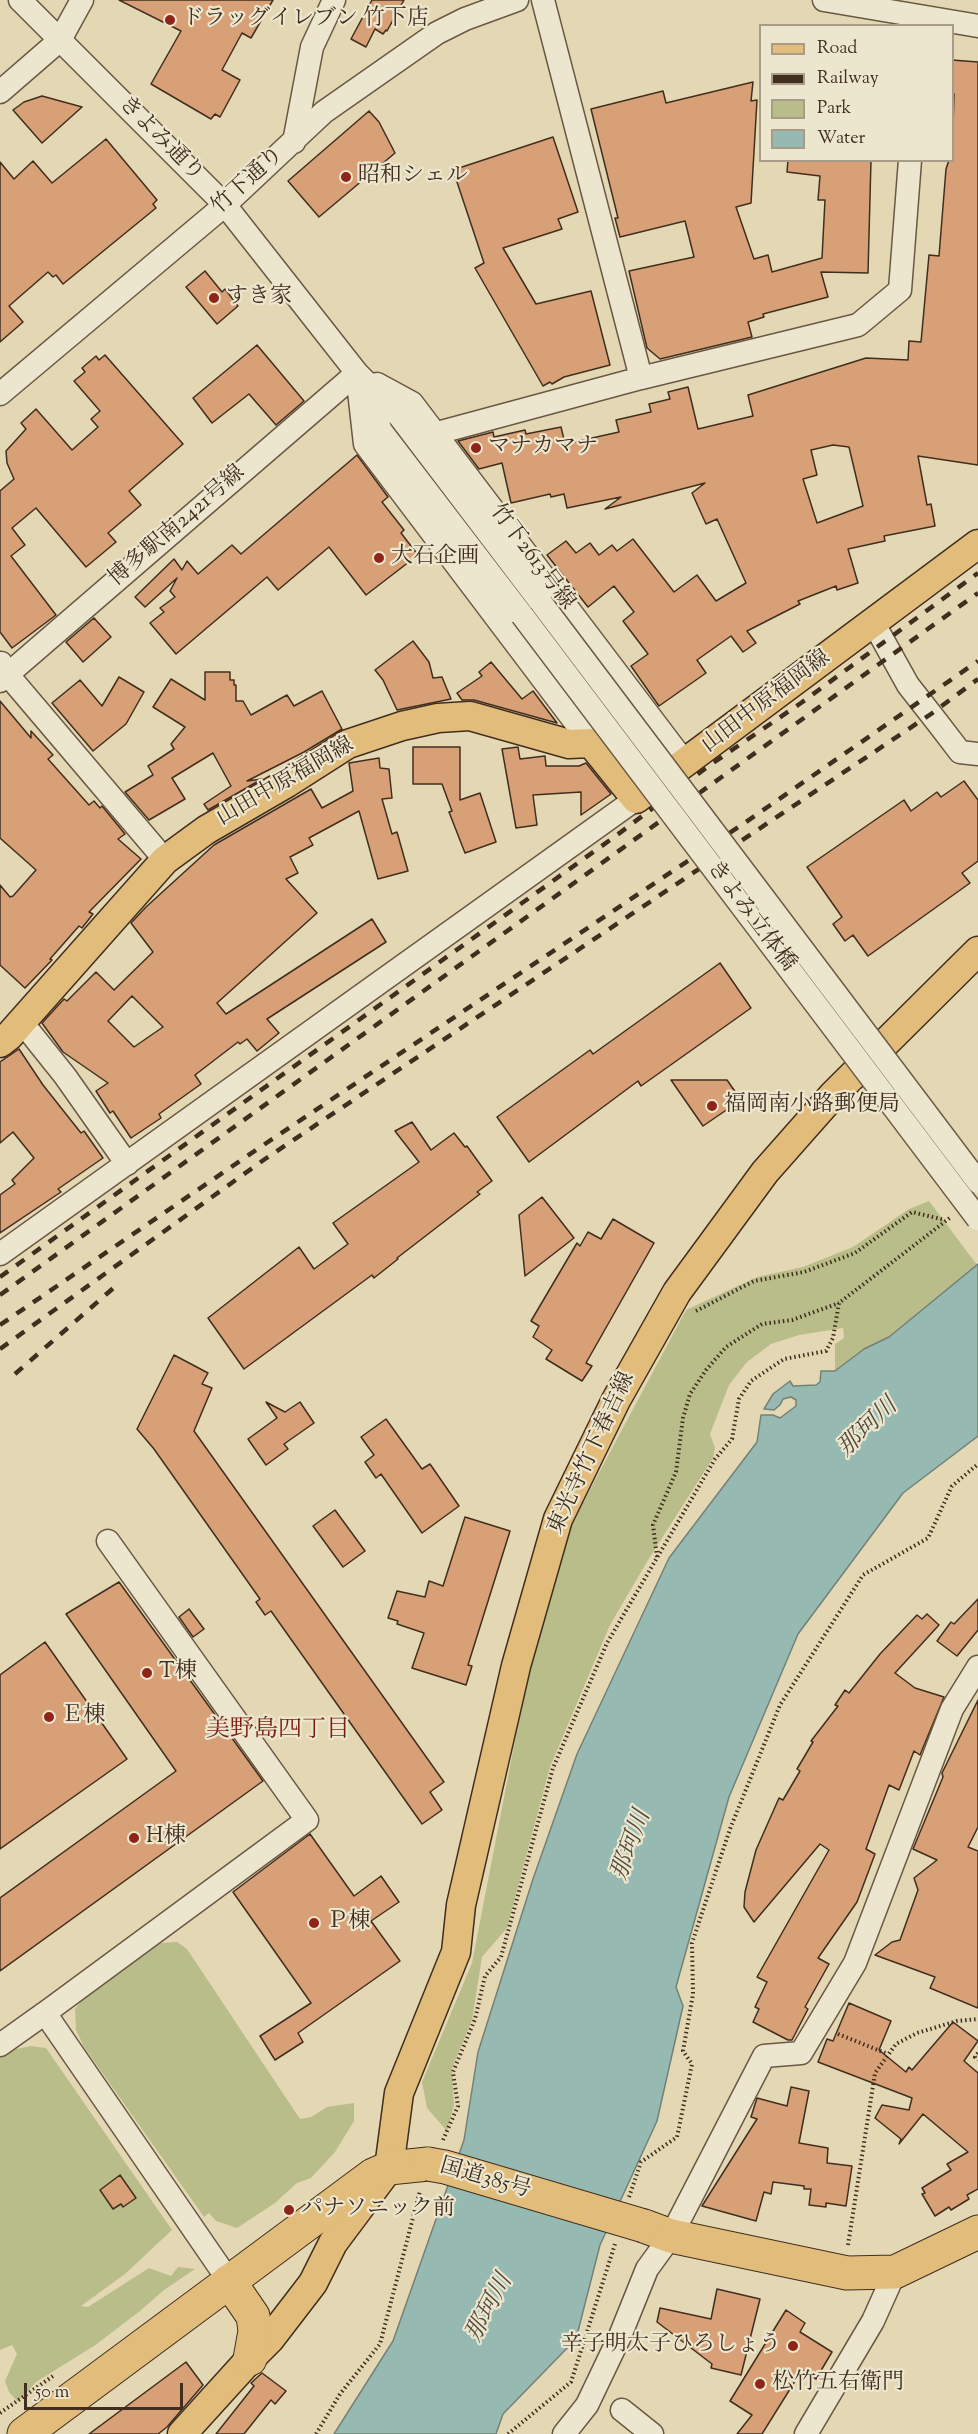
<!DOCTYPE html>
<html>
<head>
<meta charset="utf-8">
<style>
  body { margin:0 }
  #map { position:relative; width:978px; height:2434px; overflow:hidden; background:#e4d8b4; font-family:"Sorts Mill Goudy",serif }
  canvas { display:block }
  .legend { position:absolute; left:759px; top:24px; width:195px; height:138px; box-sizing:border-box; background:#ede6ce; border:2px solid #a89c88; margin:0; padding:8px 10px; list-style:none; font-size:18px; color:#412e1f }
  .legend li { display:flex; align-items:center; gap:12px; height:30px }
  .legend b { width:30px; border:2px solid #a89c88 }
  .scale { position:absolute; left:24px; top:2383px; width:159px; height:27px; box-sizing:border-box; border:3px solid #412e1f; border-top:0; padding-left:8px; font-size:18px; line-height:21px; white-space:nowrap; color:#412e1f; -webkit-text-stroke:4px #ede6ce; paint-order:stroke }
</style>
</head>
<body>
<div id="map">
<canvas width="978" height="2434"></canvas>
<ul class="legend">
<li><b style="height:8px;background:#e2bc7a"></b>Road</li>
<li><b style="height:8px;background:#412e1f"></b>Railway</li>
<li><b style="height:16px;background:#b9bd89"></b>Park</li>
<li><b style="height:16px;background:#96b9b2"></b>Water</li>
</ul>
<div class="scale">50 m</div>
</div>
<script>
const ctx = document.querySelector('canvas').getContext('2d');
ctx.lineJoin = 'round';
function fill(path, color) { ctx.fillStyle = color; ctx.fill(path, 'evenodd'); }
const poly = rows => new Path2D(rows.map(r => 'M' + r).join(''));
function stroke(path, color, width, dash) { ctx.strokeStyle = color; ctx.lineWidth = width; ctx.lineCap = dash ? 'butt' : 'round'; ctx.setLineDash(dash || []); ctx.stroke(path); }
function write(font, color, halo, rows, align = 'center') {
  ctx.font = font + ' "Sorts Mill Goudy","Noto Serif JP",serif'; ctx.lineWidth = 4.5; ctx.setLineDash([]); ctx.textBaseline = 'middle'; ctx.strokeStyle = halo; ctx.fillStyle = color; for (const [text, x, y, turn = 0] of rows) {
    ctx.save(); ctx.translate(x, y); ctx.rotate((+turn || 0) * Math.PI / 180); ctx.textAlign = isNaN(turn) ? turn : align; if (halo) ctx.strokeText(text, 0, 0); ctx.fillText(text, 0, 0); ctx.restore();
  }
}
const green = poly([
  [929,1201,977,1265,889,1337,864,1349,835,1371,835,1344,844,1338,843,1328,799,1335,771,1344,747,1362,729,1385,710,1434,715,1448,713,1458,648,1560,610,1625,550,1767,507,1928,482,1957,472,2020,452,2068,454,2105,447,2131,427,2108,422,2082,472,1963,524,1694,570,1527,686,1310,757,1277,803,1267,853,1247,909,1209],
  [177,1942,187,1949,300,2119,311,2117,327,2107,354,2103,354,2121,335,2152,311,2178,297,2183,275,2203,237,2228,216,2221,209,2213,204,2217,84,2047,76,2030,75,2009,86,1995,161,1943],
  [31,2046,46,2048,172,2230,125,2274,81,2306,88,2307,149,2268,171,2276,178,2267,195,2269,164,2290,140,2311,94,2346,36,2382,18,2402,9,2392,5,2381,17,2354,12,2345,0,2350,0,2057,7,2051]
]);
const water = poly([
  [978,1264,978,1436,903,1493,798,1634,729,1797,676,1987,683,2006,657,2121,600,2245,576,2339,503,2414,496,2434,334,2434,393,2341,464,2140,478,2052,533,1879,577,1754,669,1558,757,1442,761,1415,773,1415,780,1418,796,1406,796,1400,791,1397,783,1399,780,1405,774,1410,764,1409,773,1394,790,1381,793,1386,816,1385,820,1382,821,1371,835,1371,864,1349,889,1337,978,1264]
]);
const building = poly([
  [119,0,273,0,251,38,242,33,222,70,240,80,220,117,215,114,211,119,151,84,181,31,119,0],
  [372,0,404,0,387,31,386,30,383,34,375,29,366,47,351,39,372,0],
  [952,60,978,62,978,465,918,456,927,505,931,504,935,526,884,536,885,541,848,549,858,583,837,590,836,586,798,601,800,604,747,631,756,643,743,652,731,636,697,660,706,673,659,706,631,666,648,654,623,621,634,612,614,586,588,607,547,555,566,541,576,553,590,543,599,555,612,545,617,551,633,539,674,592,697,575,716,601,746,583,717,519,706,524,692,493,705,483,605,509,621,497,567,508,564,494,551,497,550,494,511,503,502,463,479,469,458,441,493,432,494,437,525,430,526,434,561,427,565,444,619,432,616,420,651,412,649,404,670,399,668,392,688,387,698,429,753,416,748,395,866,358,908,360,909,341,921,342,929,255,939,256,946,169,949,160,952,160,954,94,952,94,952,60],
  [833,445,849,447,863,506,817,523,803,479,817,475,811,450,833,445],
  [753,82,751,101,757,100,751,203,736,207,754,259,768,255,772,272,822,258,825,200,818,200,820,176,787,172,788,160,871,160,868,273,821,272,828,297,763,314,764,317,748,322,752,337,660,359,647,348,629,271,694,257,685,221,620,237,615,218,618,218,591,109,663,91,666,103,753,82],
  [42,96,82,107,42,143,13,110,24,102,42,96],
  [369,111,379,122,395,153,319,217,288,181,369,111],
  [553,137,578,212,558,219,562,229,503,248,536,304,591,291,610,365,564,377,552,384,550,382,543,386,475,268,484,263,453,170,553,137],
  [106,139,157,200,153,204,156,208,63,284,56,275,53,277,48,272,9,306,23,322,0,342,0,162,14,179,33,161,52,183,106,139],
  [205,271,222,292,225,289,238,306,217,324,186,287,205,271],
  [257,345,304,401,276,425,249,394,212,423,193,398,257,345],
  [105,355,183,444,129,491,141,505,108,533,116,542,86,567,36,508,12,528,25,545,11,556,56,615,12,648,0,632,0,491,14,479,7,463,6,451,26,429,21,423,36,409,72,450,98,427,91,419,100,411,74,381,85,372,82,368,96,356,99,360,105,355],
  [357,455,388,497,382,502,404,530,401,533,418,555,366,595,329,547,278,590,267,577,176,654,150,623,164,612,160,608,175,597,170,591,177,578,145,607,135,597,174,559,182,570,187,561,198,574,232,545,241,554,357,455],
  [94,618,111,637,83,662,66,642,94,618],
  [413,641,429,662,433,678,442,677,451,699,397,710,383,680,375,670,413,641],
  [491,662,522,699,533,691,557,723,474,700,462,700,457,693,482,676,479,672,491,662],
  [205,672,230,672,230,680,234,680,234,685,236,685,236,701,243,701,251,715,287,695,294,706,322,691,342,729,304,752,247,781,262,779,208,810,204,804,231,786,213,753,172,778,185,799,149,820,125,792,153,775,148,766,174,749,171,744,185,727,153,707,171,679,205,700,205,672],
  [119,677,144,692,126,724,93,751,52,703,80,680,102,706,119,677],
  [0,701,31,738,31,731,53,755,48,759,89,805,94,801,100,808,102,806,125,834,118,839,141,859,89,912,93,914,82,928,79,926,50,959,52,960,25,988,0,965,0,885,10,897,13,896,36,870,0,838,0,701],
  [413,747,460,747,460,800,480,793,496,842,465,853,449,812,452,811,442,784,413,784,413,747],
  [518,747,520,759,545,756,546,766,579,766,586,763,611,794,581,815,581,792,533,795,537,825,516,828,502,749,518,747],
  [379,758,380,768,389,769,392,798,382,799,392,834,397,832,408,871,378,879,359,811,309,838,313,845,290,857,298,873,286,879,317,913,217,1003,226,1014,372,919,386,942,267,1019,279,1033,257,1051,247,1039,240,1044,238,1042,195,1075,201,1084,159,1114,161,1118,131,1138,113,1111,110,1113,96,1091,108,1083,63,1052,42,1023,64,999,67,1001,96,972,114,990,153,952,131,923,146,907,214,845,311,789,322,808,353,791,349,763,379,758],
  [132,996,163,1027,134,1047,108,1021,132,996],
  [964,781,978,800,978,861,962,873,970,883,868,956,853,935,845,941,833,924,842,917,807,867,904,800,911,811,937,792,941,797,964,781],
  [720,963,751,1008,641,1086,638,1081,529,1162,497,1117,590,1050,593,1054,720,963],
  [19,1049,43,1085,81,1133,84,1131,103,1158,58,1189,61,1192,0,1233,0,1195,15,1184,12,1180,34,1158,13,1132,0,1143,0,1062,19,1049],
  [671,1080,727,1080,741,1100,703,1126,671,1080],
  [412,1122,431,1150,454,1133,465,1147,467,1146,492,1181,477,1192,480,1194,397,1258,398,1259,374,1278,372,1275,244,1369,208,1318,299,1247,314,1269,348,1244,333,1223,419,1162,395,1131,412,1122],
  [542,1197,574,1238,525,1276,519,1215,542,1197],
  [613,1219,654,1243,586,1363,592,1366,582,1381,546,1359,552,1350,533,1337,539,1326,531,1321,577,1243,580,1246,588,1232,601,1239,613,1219],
  [174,1355,208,1373,202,1384,212,1388,194,1431,444,1782,430,1792,442,1810,422,1824,271,1611,265,1615,256,1602,260,1599,154,1449,137,1429,174,1355],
  [266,1402,285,1412,300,1402,314,1423,284,1444,288,1449,266,1465,248,1439,277,1418,266,1402],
  [386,1419,422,1469,430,1464,459,1506,422,1533,381,1474,376,1478,365,1462,374,1455,361,1437,386,1419],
  [335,1510,365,1551,343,1567,313,1526,335,1510],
  [465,1517,510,1531,468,1665,472,1666,466,1685,412,1668,424,1633,397,1624,398,1621,388,1618,397,1591,425,1597,429,1581,443,1586,465,1517],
  [119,1582,263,1781,0,1971,0,1898,176,1771,66,1614,119,1582],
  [978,1599,978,1630,957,1656,937,1641,951,1622,954,1624,978,1599],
  [189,1609,204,1629,193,1637,179,1617,189,1609],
  [927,1614,939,1625,895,1673,915,1688,944,1697,920,1755,914,1751,899,1790,889,1785,866,1849,875,1854,857,1902,818,1958,829,1964,805,2007,808,2009,792,2040,788,2040,753,2022,759,2009,755,2007,767,1982,757,1977,829,1850,820,1844,754,1922,744,1907,745,1892,756,1850,779,1798,783,1800,800,1771,797,1769,813,1742,811,1741,838,1706,835,1705,845,1690,849,1693,880,1654,917,1615,922,1619,927,1614],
  [45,1642,127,1759,0,1849,0,1675,45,1642],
  [978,1700,978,1827,968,1847,978,1851,978,2008,930,1988,935,1977,875,1955,892,1942,900,1940,918,1890,914,1878,937,1860,913,1849,943,1777,942,1773,978,1700],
  [310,1834,354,1896,381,1876,399,1902,371,1921,400,1961,298,2033,303,2042,275,2060,260,2036,311,2003,233,1892,310,1834],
  [849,2003,891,2021,879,2050,906,2072,909,2067,912,2070,953,2022,978,2041,964,2061,978,2073,978,2189,967,2195,969,2199,951,2210,949,2207,935,2216,922,2194,925,2193,922,2188,951,2170,947,2164,968,2152,923,2114,899,2144,901,2139,875,2118,882,2105,909,2110,912,2098,818,2062,827,2039,833,2041,849,2003],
  [791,2087,809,2091,799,2143,828,2148,827,2163,852,2166,846,2206,826,2203,826,2207,809,2205,811,2189,804,2189,804,2186,773,2182,771,2194,764,2192,756,2221,702,2206,757,2119,751,2117,757,2098,787,2106,791,2087],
  [120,2175,136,2198,123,2207,121,2204,113,2209,100,2190,120,2175],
  [717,2289,760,2299,741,2375,711,2368,712,2364,657,2322,660,2308,711,2319,717,2289],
  [786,2310,805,2323,800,2332,832,2352,816,2379,802,2370,762,2434,737,2434,752,2415,730,2401,786,2310],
  [186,2362,203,2385,167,2427,158,2434,89,2434,186,2362],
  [262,2373,286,2391,275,2404,271,2400,244,2434,216,2434,254,2386,251,2383,262,2373]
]);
const path = poly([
  [696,1311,754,1281,804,1272,855,1253,912,1212,945,1220],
  [657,1557,653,1525,676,1472,683,1418,690,1394,706,1370,726,1347,762,1324,792,1320,839,1303],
  [838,2034,888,2054],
  [978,2053,975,2057,978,2060],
  [443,2140,458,2106,453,2072,475,2019,485,1976,501,1957,553,1768,607,1643,715,1459,732,1439,739,1399,751,1381,784,1359,826,1351,833,1338,839,1303,951,1217],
  [629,2197,641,2162,677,2137,692,2064,683,2051,693,1994,692,1943,730,1829,780,1705,863,1575,928,1538,952,1486,978,1464],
  [848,2245,875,2073,896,2044,917,2033,957,2021,978,2019],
  [0,2413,53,2376],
  [316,2434,340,2394,380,2344,420,2191],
  [508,2434,571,2382,615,2244]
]);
const minor = poly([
  [20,0,225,205,357,373,400,417,542,604],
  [543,0,641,378],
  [824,0,978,26],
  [0,92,60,40,82,0],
  [294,142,312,47,334,0],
  [357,373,365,444,591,743],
  [377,384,412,403,686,764],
  [0,394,225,205,324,112,437,33,465,19,517,0],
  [368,399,381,431,522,615],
  [437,433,641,378,858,325,900,290,910,160],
  [873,622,908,685,937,722,960,752,978,754],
  [1,663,8,675,165,860],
  [0,681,357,373],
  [21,1021,65,1076,127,1164],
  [0,1254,636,799],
  [108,1541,307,1820,45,2013,229,2281],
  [0,2045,45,2013],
  [622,2410,652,2434],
  [564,2434,587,2405,620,2336,647,2269,671,2236,764,2056,801,2053,855,1963,952,1709,978,1667],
  [806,2434,873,2321,895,2272]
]);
const major = poly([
  [0,1043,9,1036,165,860,206,830,287,783,348,744,402,726,438,718,470,716,569,744,591,743,636,799,978,544],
  [182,2434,250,2359,270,2339,313,2283,333,2243,389,2168,399,2093,456,1952,461,1905,516,1666,558,1519,616,1400,677,1292,765,1172,833,1095,978,951]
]);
const highway = poly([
  [644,2226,671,2236,847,2273,895,2272,978,2232],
  [229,2281,253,2316,255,2331,250,2359],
  [24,2434,373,2175,389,2168,428,2164]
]);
const rail = poly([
  [0,1277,617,835,710,765,801,703,978,573],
  [0,1295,978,593],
  [0,1325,259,1148,746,822,978,661],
  [0,1349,265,1159,931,714,978,679],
  [15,1374,118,1284]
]);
const minorBridge = poly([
  [542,604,978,1182],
  [522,615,978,1219]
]);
const highwayBridge = poly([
  [428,2164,445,2167,644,2226]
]);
const markers = [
  [170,20,6,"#8f2418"],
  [346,177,6,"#8f2418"],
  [214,298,6,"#8f2418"],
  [476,448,6,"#8f2418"],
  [379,558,6,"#8f2418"],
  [712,1106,6,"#8f2418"],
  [147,1673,6,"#8f2418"],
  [49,1717,6,"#8f2418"],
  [134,1838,6,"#8f2418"],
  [314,1923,6,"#8f2418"],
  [289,2210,6,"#8f2418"],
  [793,2346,6,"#8f2418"],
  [760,2384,6,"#8f2418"]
];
const poiNames = [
  ["ドラッグイレブン 竹下店",182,20],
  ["昭和シェル",358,177],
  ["すき家",226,298],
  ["マナカマナ",488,448],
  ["大石企画",391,558],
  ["福岡南小路郵便局",724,1106],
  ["T棟",159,1673],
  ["Ｅ棟",61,1717],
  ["H棟",146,1838],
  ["Ｐ棟",326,1923],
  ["パナソニック前",301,2210],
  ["辛子明太子ひろしょう",781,2346,"right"],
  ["松竹五右衛門",772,2384]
];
const streetNames = [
  ["きよみ通り",160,140,45],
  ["竹下通り",249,182,-42],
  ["博多駅南2421号線",178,527,-41],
  ["竹下2613号線",531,558,53],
  ["山田中原福岡線",767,703,-37],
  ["山田中原福岡線",286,783,-30],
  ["きよみ立体橋",750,917,53],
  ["東光寺竹下春吉線",593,1454,-65],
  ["国道385号",485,2180,16]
];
const waterNames = [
  ["那珂川",869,1429,-44],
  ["那珂川",633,1846,-70],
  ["那珂川",491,2309,-62]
];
const neighbourhoodNames = [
  ["美野島四丁目",278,1732]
];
fill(green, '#b9bd89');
fill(water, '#96b9b2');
stroke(water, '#748177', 1.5);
fill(building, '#d8a077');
stroke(building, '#412e1f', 1.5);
stroke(minor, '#6a5844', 25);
stroke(major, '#412e1f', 31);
stroke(highway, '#412e1f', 35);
stroke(path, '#412e1f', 4, [1.5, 3]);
stroke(minor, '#ede6ce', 22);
stroke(major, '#e2bc7a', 28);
stroke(highway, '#e2bc7a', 33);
stroke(rail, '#412e1f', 4.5, [10, 10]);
stroke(minorBridge, '#6a5844', 25, []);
stroke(highwayBridge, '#412e1f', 35, []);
stroke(minorBridge, '#ede6ce', 22);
stroke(highwayBridge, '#e2bc7a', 33);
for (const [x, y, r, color] of markers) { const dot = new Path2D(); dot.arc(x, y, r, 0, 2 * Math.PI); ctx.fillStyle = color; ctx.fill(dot); stroke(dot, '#ede6ce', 2); }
write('22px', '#412e1f', '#ede6ce', poiNames, 'left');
write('22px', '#412e1f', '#ede6ce', streetNames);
write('italic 24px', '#524a3c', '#ede6ce', waterNames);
write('24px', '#7a1f14', '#ede6ce', neighbourhoodNames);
</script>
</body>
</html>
